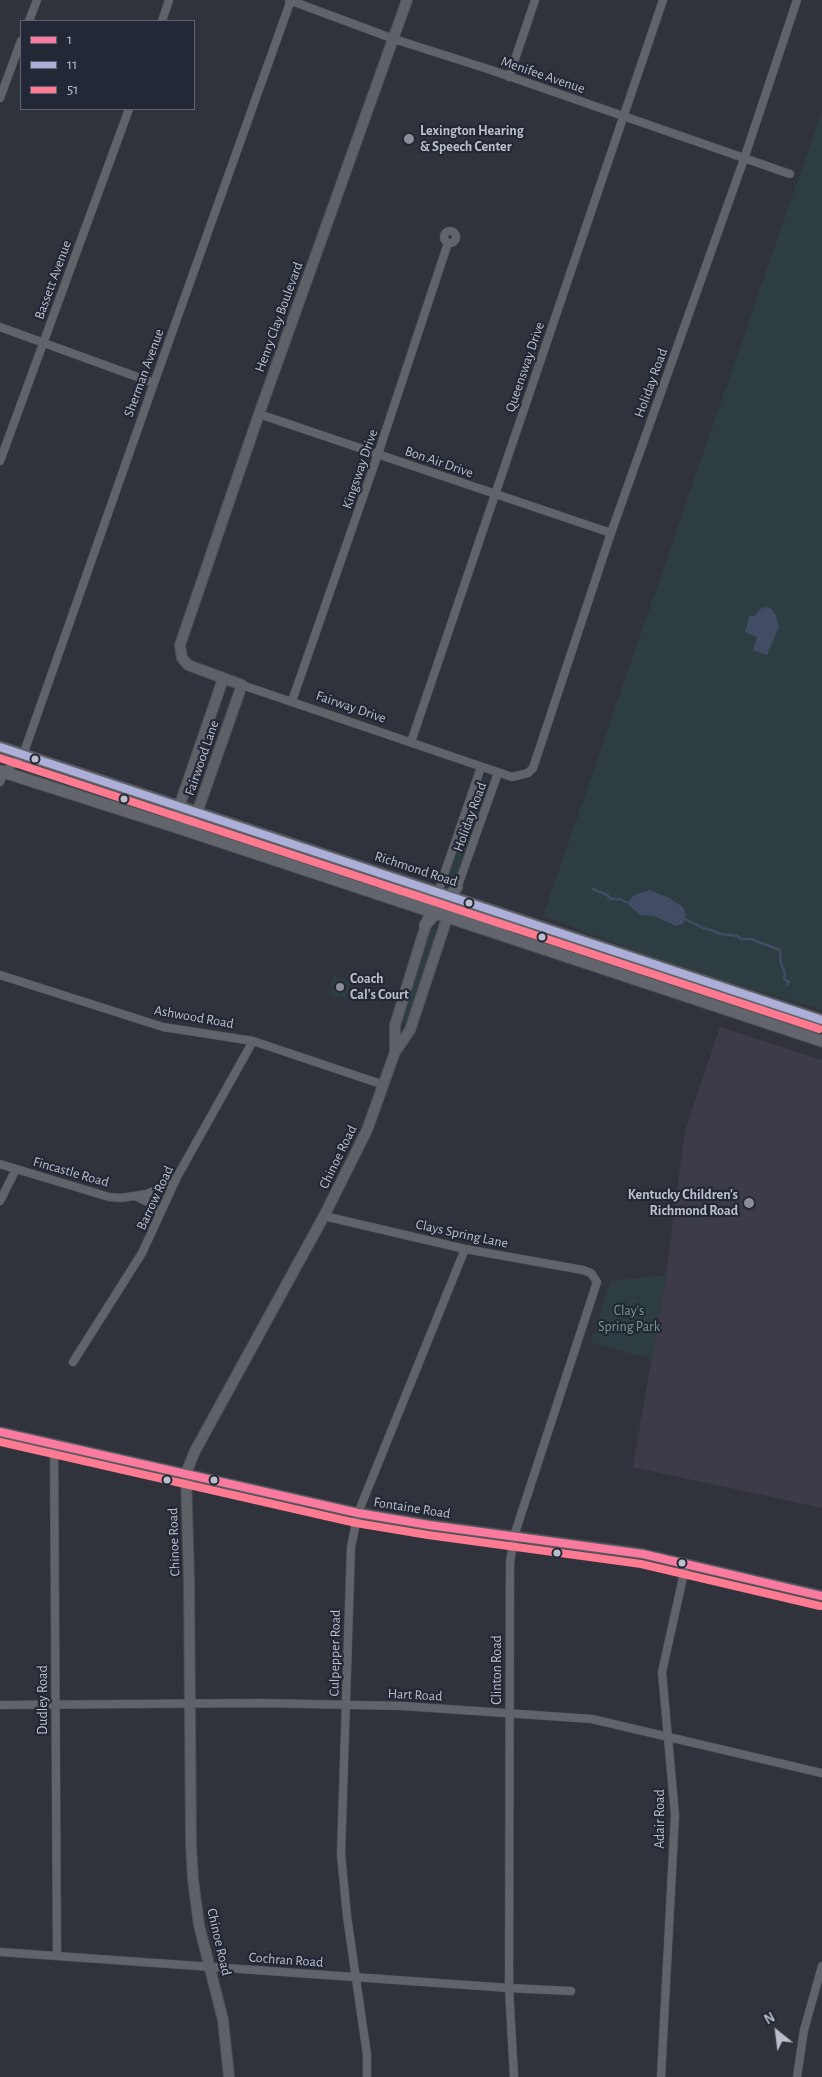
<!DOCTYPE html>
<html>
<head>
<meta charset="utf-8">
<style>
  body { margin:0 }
  #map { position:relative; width:822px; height:2077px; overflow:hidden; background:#30333c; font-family:"Alegreya Sans",sans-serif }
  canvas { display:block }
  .legend { position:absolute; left:20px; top:20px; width:175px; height:90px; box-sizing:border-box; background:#232836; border:1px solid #606472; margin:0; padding:6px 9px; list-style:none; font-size:15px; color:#bcbfcb }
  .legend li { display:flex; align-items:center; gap:10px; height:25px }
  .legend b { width:25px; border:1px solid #606472 }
  .north { position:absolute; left:752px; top:2007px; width:50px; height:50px; -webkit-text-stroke:4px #232836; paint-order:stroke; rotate:331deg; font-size:14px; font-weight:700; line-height:20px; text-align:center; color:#bcbfcb }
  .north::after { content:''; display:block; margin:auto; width:18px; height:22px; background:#bcbfcb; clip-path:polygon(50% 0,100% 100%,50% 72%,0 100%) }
</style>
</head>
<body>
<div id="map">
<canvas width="822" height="2077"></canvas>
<ul class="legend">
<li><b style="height:6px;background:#fb7a9f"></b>1</li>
<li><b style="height:6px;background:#acafd7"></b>11</li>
<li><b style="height:6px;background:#fe7a90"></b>51</li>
</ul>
<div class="north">N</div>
</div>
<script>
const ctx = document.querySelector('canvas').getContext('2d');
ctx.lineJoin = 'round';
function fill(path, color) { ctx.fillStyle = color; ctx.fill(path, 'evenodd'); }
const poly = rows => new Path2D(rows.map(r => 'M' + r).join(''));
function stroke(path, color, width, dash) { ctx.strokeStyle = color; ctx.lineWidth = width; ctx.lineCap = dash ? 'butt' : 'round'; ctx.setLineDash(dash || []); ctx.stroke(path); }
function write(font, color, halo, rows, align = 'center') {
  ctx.font = font + ' "Alegreya Sans",sans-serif'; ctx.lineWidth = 4.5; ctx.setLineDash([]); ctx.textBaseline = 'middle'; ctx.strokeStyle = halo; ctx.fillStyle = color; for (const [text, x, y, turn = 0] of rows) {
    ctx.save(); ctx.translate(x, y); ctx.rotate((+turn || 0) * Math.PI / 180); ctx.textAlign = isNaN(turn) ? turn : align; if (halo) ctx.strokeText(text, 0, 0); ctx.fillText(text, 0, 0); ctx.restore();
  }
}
const medical = poly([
  [720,1027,822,1060,822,1508,633,1467,666,1275,685,1131]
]);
const green = poly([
  [822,110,822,1010,678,967,543,916],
  [23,763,174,811,177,813,176,821,173,822,22,772,20,767],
  [482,779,488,781,489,786,456,884,455,885,448,884,446,881],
  [196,820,199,820,431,896,357,883,194,829,192,824],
  [431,928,438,930,408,1023,402,1024,400,1022],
  [546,936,675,977,680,981,679,985,675,987,544,944],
  [333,976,351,981,346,999,328,994],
  [691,983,822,1026,822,1037,687,990,688,985],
  [666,1275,652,1359,591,1343,610,1281]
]);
const water = poly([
  [766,607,772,609,776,616,779,627,767,655,753,650,757,637,745,632,749,617,756,615,760,609],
  [650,890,669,898,683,907,686,915,683,924,676,926,654,916,640,915,628,904,630,899,636,894]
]);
const stream = poly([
  [593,889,607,895,611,899,620,899,628,903],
  [685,919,703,928,711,930,720,934,737,936,741,939,751,939,780,950,781,964,785,973,784,979,789,982,787,985]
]);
const street = poly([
  [289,0,394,39,491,70,790,174],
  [29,21,37,0],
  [162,21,169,0],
  [509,77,535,0],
  [0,98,21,41],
  '444 237a6 6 0 1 1 12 0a6 6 0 1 1-12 0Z',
  [0,327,154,383],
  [259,414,611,533],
  [0,461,129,109],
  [242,685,512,777,528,773,533,768,611,533,744,159,797,0],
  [292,701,378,454,448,243],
  [411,742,663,0],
  [0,782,4,772,23,755,154,383,291,0],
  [456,891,498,773],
  [438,892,481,767],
  [0,975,163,1027,253,1041,384,1085],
  [0,1164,109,1197,121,1198,147,1194,161,1188,176,1178],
  [137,1197,150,1203,160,1214],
  [0,1201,16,1169],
  [324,1216,465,1249,583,1270,591,1273,597,1282,514,1536,510,1563,509,1988,514,2077],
  [73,1362,142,1253,177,1177,253,1041],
  [54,1444,57,1956],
  [0,1705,261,1703,403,1706,592,1719,822,1773],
  [0,1952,509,1988,571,1991],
  [367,2077,367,2055,347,1916,341,1854,351,1547,358,1513,465,1249],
  [661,2077,675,1815,662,1672,686,1564],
  [797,2077,804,2030,822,1966]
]);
const secondary = poly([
  [182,829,197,813,242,685,188,665,182,658,180,645,259,414,407,0],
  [182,829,179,807,223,679],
  [395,1051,395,1025,428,918],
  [0,1432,358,1513,429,1525,643,1554,822,1596],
  [229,2077,223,2020,199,1925,193,1879,191,1845,189,1581,186,1473,195,1451,324,1216,367,1130,395,1052,410,1030,454,897]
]);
const primary = poly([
  [0,747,822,1020],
  [0,771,182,829,822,1041],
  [383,892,410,894,429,901,439,901,448,898,457,887],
  [425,925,436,913,447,910,496,924,528,927]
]);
const bus1 = poly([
  [0,1432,358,1513,429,1525,643,1554,822,1596]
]);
const bus2 = poly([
  [0,747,822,1020]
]);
const bus3 = poly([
  [0,758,819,1029],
  [0,1442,356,1523,428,1535,641,1564,820,1606]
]);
const markers = [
  [409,139,6,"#8b8e99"],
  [35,759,4.5,"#bcbfcb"],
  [124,799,4.5,"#bcbfcb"],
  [469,903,4.5,"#bcbfcb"],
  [542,937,4.5,"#bcbfcb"],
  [340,987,5,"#8b8e99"],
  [749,1203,6,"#8b8e99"],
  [167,1480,4.5,"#bcbfcb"],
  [214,1480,4.5,"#bcbfcb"],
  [557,1553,4.5,"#bcbfcb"],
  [682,1563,4.5,"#bcbfcb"]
];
const streetNames = [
  ["Menifee Avenue",543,75,19],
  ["Bassett Avenue",53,280,-70],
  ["Henry Clay Boulevard",279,317,-70],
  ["Queensway Drive",525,367,-71],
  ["Sherman Avenue",144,373,-70],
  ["Holiday Road",651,383,-70],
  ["Bon Air Drive",439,462,19],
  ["Kingsway Drive",360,469,-71],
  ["Fairway Drive",351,707,19],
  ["Fairwood Lane",202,758,-71],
  ["Holiday Road",470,817,-70],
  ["Richmond Road",416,869,18],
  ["Ashwood Road",194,1017,10],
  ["Chinoe Road",338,1157,-64],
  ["Fincastle Road",71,1172,16],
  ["Barrow Road",155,1198,-65],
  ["Clays Spring Lane",462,1234,12],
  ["Fontaine Road",412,1508,9],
  ["Chinoe Road",174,1542,-92],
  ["Culpepper Road",335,1653,-89],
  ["Clinton Road",497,1670,-90],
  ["Hart Road",415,1695,3],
  ["Dudley Road",43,1700,-90],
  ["Adair Road",660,1819,-90],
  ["Chinoe Road",219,1942,77],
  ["Cochran Road",286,1960,4]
];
const poiNames = [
  ["Lexington Hearing",420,131],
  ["& Speech Center",420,147],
  ["Coach",350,979],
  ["Cal's Court",350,995],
  ["Kentucky Children's",738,1195,"right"],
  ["Richmond Road",738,1211,"right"]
];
const parkNames = [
  ["Clay's",629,1311],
  ["Spring Park",629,1327]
];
fill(medical, '#3d3b47');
fill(green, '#2e3d42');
fill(water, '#424c65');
stroke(stream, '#424c65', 2.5);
stroke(street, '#4c4e54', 9);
stroke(secondary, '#4c4e54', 12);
stroke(primary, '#4d5058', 13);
stroke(street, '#60636a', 8);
stroke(secondary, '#5e6168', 10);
stroke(primary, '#62656b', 11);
stroke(bus1, '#fb7a9f', 8);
stroke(bus2, '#acafd7', 8);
stroke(bus3, '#fe7a90', 8);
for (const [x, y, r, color] of markers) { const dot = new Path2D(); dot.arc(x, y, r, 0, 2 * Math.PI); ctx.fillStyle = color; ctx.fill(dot); stroke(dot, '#232836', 2); }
write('14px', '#bcbfcb', '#232836', streetNames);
write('bold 14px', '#bcbfcb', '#232836', poiNames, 'left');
write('14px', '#769983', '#232836', parkNames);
</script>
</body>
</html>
